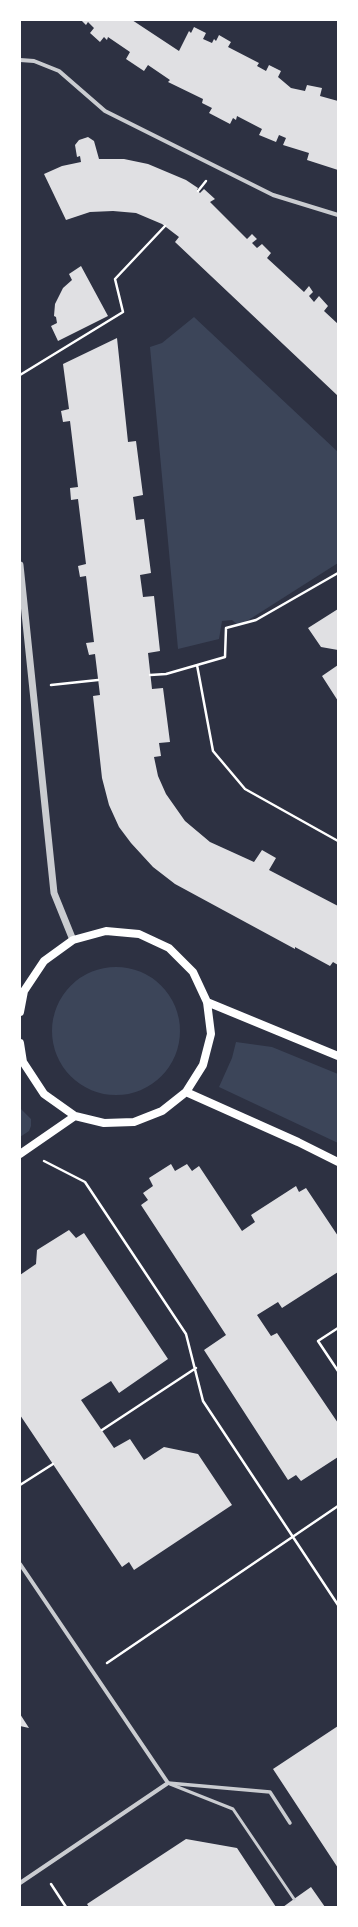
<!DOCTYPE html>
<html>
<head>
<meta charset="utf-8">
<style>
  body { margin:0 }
  #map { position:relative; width:358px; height:1927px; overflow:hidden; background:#2d3142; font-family:"Alegreya Sans",sans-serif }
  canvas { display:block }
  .frame { position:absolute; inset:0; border:21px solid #fff; pointer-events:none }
</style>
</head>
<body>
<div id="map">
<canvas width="358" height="1927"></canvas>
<div class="frame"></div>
</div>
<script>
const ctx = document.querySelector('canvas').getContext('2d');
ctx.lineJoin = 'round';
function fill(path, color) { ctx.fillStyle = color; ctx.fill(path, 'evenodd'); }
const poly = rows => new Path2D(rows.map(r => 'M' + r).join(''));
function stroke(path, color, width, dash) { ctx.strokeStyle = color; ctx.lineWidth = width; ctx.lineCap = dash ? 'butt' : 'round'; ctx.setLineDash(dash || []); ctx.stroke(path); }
const green = poly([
  [194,317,338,452,338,563,239,626,232,620,222,621,219,639,178,649,150,347,162,343],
  '52 1031a64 64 0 1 1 128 0a64 64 0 1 1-128 0Z',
  [236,1042,272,1047,338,1074,338,1143,219,1087,232,1058],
  [20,1108,31,1119,31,1126,29,1131,20,1137]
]);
const building = poly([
  [81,20,132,20,179,51,189,31,191,33,194,27,206,33,203,39,212,43,214,39,216,41,219,35,231,42,228,47,259,63,257,66,266,71,269,65,281,71,278,77,291,88,305,91,307,85,322,88,320,96,338,101,338,170,307,160,309,153,283,145,286,138,279,135,276,142,259,135,262,129,237,116,236,120,233,118,230,124,209,113,212,108,202,103,203,99,168,82,170,80,148,65,144,71,126,59,130,52,108,37,107,40,104,37,100,42,90,33,94,28,88,22,86,25],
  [88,137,94,141,99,159,124,159,148,164,186,180,198,188,197,190,200,193,204,189,215,199,210,202,247,239,252,234,257,239,252,243,257,248,262,244,271,253,267,258,304,292,309,286,313,292,309,296,314,302,319,296,328,306,324,311,338,324,338,396,175,242,179,237,162,224,136,213,113,211,90,212,66,220,44,174,62,166,81,162,80,156,77,157,75,145,79,140],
  [81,266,108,316,58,341,51,326,57,323,56,317,54,316,55,304,63,288,72,280,69,274],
  [117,338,128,442,136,441,143,495,133,497,136,520,144,519,151,573,140,575,143,597,154,596,160,651,148,653,152,689,163,688,170,742,159,743,161,756,154,757,158,776,166,794,185,821,210,842,254,862,262,850,276,858,269,870,338,906,338,965,333,962,330,966,295,947,295,949,175,884,153,867,131,843,119,827,109,805,102,778,93,696,100,695,95,654,89,655,86,643,94,642,86,576,80,577,78,566,86,564,78,499,71,500,70,488,78,487,70,421,63,422,61,411,69,409,63,364],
  [338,609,338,650,321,647,308,628],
  [338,665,338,701,322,676],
  [171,1164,175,1171,187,1164,192,1171,199,1166,242,1231,255,1222,251,1215,296,1186,299,1192,306,1188,338,1236,338,1272,282,1308,278,1302,257,1315,271,1336,277,1333,338,1423,338,1457,301,1481,296,1475,288,1480,204,1350,226,1335,141,1205,148,1200,143,1193,153,1186,149,1178],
  [69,1230,76,1238,84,1233,168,1359,119,1393,111,1381,81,1400,114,1448,130,1439,144,1460,164,1447,198,1454,232,1505,134,1570,129,1562,122,1567,20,1415,20,1275,36,1264,37,1250],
  [20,1714,29,1728,20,1726],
  [338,1726,338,1868,273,1769],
  [186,1839,237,1848,276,1907,89,1907,87,1904],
  [311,1887,325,1907,283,1907,294,1899]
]);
const path = poly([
  [198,191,206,181],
  [20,375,123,312,115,279,165,226],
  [197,665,213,751,245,789,338,841],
  [150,675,166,674,225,657,226,628,256,620,338,573],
  [51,685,98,680],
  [44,1161,85,1182,186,1334,203,1401,338,1605],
  [338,1328,318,1341,338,1371],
  [102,1430,196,1368],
  [20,1485,53,1464],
  [107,1663,338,1506],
  [51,1884,66,1907]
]);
const service = poly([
  [170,1784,233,1809,294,1899]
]);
const pedestrian = poly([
  [168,1783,270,1792,290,1823]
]);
const minor = poly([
  [20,60,34,61,59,71,105,111,273,195,338,215],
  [20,1564,168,1783,20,1883]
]);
const tertiary = poly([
  [20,565,54,893,73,940]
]);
const secondary = poly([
  [207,1002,338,1056],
  [20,1012,24,991,44,961,73,940,106,931,139,934,169,948,193,972,207,1002,211,1034,203,1065,186,1092,162,1111,134,1122,104,1123,75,1116,44,1094,23,1062,20,1043],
  [186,1092,298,1142,338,1162],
  [20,1154,75,1116]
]);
fill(green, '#3c4559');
fill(building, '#e0e0e3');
stroke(path, '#fff', 2.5);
stroke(service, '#caccd0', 3);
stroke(pedestrian, '#caccd0', 3.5);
stroke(minor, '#caccd0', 4);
stroke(tertiary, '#caccd0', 7);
stroke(secondary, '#fff', 8);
</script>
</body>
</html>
